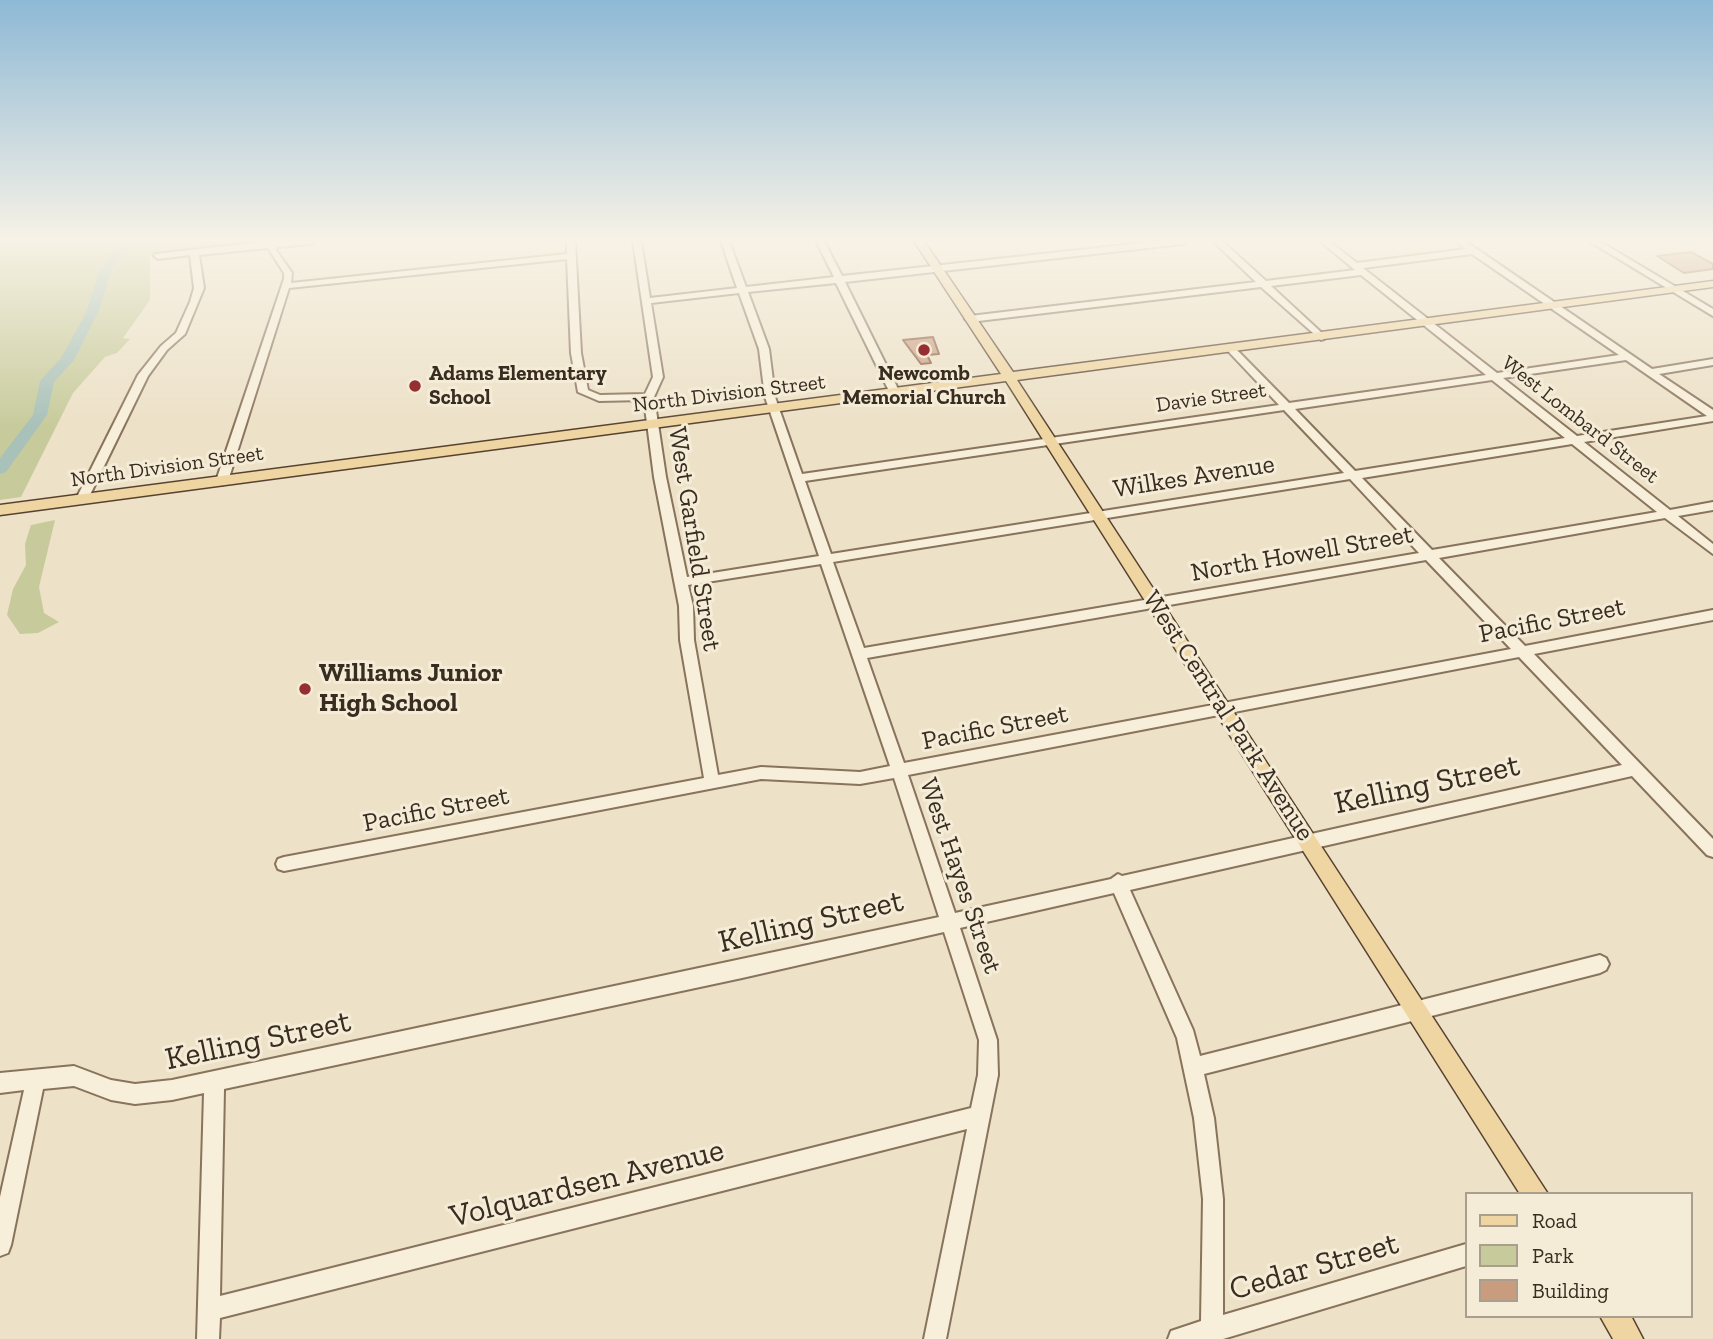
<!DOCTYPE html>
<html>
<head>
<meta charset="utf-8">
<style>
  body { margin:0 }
  #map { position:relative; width:1713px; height:1339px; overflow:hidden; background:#ede1c7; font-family:"Zilla Slab",serif }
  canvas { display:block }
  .legend { position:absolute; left:1465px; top:1192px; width:228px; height:126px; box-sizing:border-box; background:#f5ecd7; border:2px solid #aa9f8e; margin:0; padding:9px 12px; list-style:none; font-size:21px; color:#392c20 }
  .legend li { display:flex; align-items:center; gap:14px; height:35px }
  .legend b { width:35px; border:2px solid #aa9f8e }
</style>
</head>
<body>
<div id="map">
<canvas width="1713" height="1339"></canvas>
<ul class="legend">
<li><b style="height:9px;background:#efd5a1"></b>Road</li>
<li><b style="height:19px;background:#c7cb9b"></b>Park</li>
<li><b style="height:19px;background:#ca9c7e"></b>Building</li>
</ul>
</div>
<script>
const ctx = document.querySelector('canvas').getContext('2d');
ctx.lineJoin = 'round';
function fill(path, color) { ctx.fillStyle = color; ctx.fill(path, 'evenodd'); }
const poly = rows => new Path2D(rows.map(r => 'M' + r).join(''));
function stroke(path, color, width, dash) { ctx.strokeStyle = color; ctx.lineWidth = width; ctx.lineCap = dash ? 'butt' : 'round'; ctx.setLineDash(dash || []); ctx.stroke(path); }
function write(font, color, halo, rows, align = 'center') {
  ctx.font = font + ' "Zilla Slab",serif'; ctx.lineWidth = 6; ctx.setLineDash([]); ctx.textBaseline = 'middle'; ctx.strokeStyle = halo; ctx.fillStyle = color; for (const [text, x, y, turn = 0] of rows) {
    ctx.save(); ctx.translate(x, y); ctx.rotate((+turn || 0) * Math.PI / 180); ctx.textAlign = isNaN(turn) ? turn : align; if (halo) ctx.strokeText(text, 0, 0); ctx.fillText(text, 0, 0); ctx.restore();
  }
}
const green = poly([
  [0,241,220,241,214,248,150,255,150,300,123,338,130,339,117,353,105,357,73,393,21,497,0,500],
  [55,520,39,587,44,613,59,622,38,633,20,634,7,615,13,589,26,565,25,544,31,525]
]);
const river = poly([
  [123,241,136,241,122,253,111,271,98,313,74,360,54,382,47,415,6,472,0,474,0,458,33,415,40,381,61,358,86,313,99,271,123,241]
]);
const building = poly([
  [1691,252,1713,264,1713,269,1684,273,1657,256,1691,252],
  [933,337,939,354,927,355,931,363,921,364,903,340,933,337]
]);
const minor = poly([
  [269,241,315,241,311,244,277,247,276,250,292,273,291,283,567,254,567,241,575,241,581,353,588,390,600,395,645,394,653,377,633,241,641,241,650,298,737,288,721,241,729,241,746,287,834,277,816,241,824,241,842,276,1160,241,1187,241,1183,244,845,282,900,393,895,396,890,393,836,283,748,292,769,349,775,397,802,474,1279,405,1228,351,1226,349,1231,346,1234,347,1289,403,1486,375,1361,275,1271,286,1324,335,1324,339,1321,340,1261,287,970,322,965,319,970,316,1256,282,1213,241,1222,241,1266,281,1355,270,1320,241,1329,241,1357,263,1466,249,1455,241,1465,241,1652,369,1713,359,1713,365,1659,374,1713,410,1713,421,1584,442,1670,510,1713,502,1713,510,1678,516,1713,544,1713,554,1665,518,1439,558,1525,646,1713,610,1713,620,1534,654,1713,839,1713,857,1707,855,1632,776,1130,890,1193,1030,1200,1056,1600,955,1606,958,1609,964,1606,970,1600,973,1204,1074,1214,1118,1223,1199,1223,1315,1466,1244,1466,1266,1223,1339,1168,1339,1171,1331,1201,1321,1203,1199,1194,1118,1177,1038,1114,893,960,928,997,1040,998,1075,946,1339,924,1339,967,1129,220,1318,219,1339,197,1339,204,1093,172,1100,135,1104,111,1100,74,1086,43,1089,11,1245,8,1253,0,1256,0,1197,24,1090,0,1093,0,1073,74,1066,111,1080,135,1084,172,1080,939,917,894,778,860,784,761,779,284,871,278,869,276,864,278,859,284,857,704,778,680,640,679,606,654,477,644,400,599,401,578,392,571,353,567,259,289,288,228,481,222,485,216,481,284,279,284,273,268,248,199,255,204,288,185,334,167,350,148,376,88,499,86,502,78,502,76,499,138,375,161,346,176,333,190,302,194,288,190,255,158,259,154,256,155,254,269,241],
  [1472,254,1619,355,1497,373,1363,268,1472,254],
  [739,293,759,349,765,397,819,556,687,577,666,477,654,397,663,377,651,303,739,293],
  [1626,360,1707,416,1577,436,1503,378,1626,360],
  [1492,380,1565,438,1355,471,1295,409,1492,380],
  [1284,410,1344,473,831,554,805,481,1284,410],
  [1572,444,1657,512,1432,550,1362,478,1572,444],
  [1350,479,1419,553,864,648,833,562,1350,479],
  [1426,560,1511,649,904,763,867,658,1426,560],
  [821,564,890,766,860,772,761,767,718,775,694,640,693,606,688,585,821,564],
  [1519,657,1622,765,1122,876,1118,874,1111,879,955,913,908,775,1519,657],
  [944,932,979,1040,978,1075,971,1108,220,1296,224,1089,742,978,944,932],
  [1589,241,1599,241,1713,309,1713,316,1589,241]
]);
const major = poly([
  [914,241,924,241,1013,372,1713,281,1713,287,1017,380,1548,1194,1520,1194,1006,381,0,515,0,505,1001,374,914,241],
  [1600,1316,1631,1316,1643,1339,1613,1339,1600,1316]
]);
const markers = [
  [924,350,7,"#962f31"],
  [415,386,7,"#962f31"],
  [305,689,7,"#962f31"]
];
const farPoinames = [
  ["Adams Elementary",429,374],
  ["School",429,398],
  ["Newcomb",924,374,"center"],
  ["Memorial Church",924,398,"center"]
];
const farStreetnames = [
  ["North Division Street",729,394,-7],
  ["Davie Street",1211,398,-8],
  ["West Lombard Street",1580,420,38],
  ["North Division Street",167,467,-8]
];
const streetNames = [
  ["Wilkes Avenue",1194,477,-9],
  ["West Garfield Street",694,539,81],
  ["North Howell Street",1302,554,-10],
  ["Pacific Street",1552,621,-11],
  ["West Central Park Avenue",1228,716,57],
  ["Pacific Street",995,728,-11],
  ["Pacific Street",436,810,-11],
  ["West Hayes Street",960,876,71]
];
const poiNames = [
  ["Williams Junior",319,674],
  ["High School",319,704]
];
const nearStreetnames = [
  ["Kelling Street",1427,785,-12],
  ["Kelling Street",811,922,-13],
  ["Kelling Street",258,1041,-12],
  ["Volquardsen Avenue",587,1184,-14],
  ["Cedar Street",1314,1267,-16]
];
fill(green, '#c7cb9b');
fill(river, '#a8c1b9');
fill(building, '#ca9c7e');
stroke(building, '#875d43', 2);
stroke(minor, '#88735d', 4);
stroke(major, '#574231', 3);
fill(minor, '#f8efda');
fill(major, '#efd5a1');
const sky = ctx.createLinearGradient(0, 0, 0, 428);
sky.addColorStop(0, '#8eb9d5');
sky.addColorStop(0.56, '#f7f2e6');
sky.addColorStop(1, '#f7f2e600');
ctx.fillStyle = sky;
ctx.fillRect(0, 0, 1713, 428);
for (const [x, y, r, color] of markers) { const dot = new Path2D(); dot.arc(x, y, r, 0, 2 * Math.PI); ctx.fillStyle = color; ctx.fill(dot); stroke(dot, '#f5ecd7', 2.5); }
write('bold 21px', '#392c20', '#f5ecd7', farPoinames, 'left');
write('21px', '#392c20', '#f5ecd7', farStreetnames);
write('26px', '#392c20', '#f5ecd7', streetNames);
write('bold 26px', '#392c20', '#f5ecd7', poiNames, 'left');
write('32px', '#392c20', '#f5ecd7', nearStreetnames);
</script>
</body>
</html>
